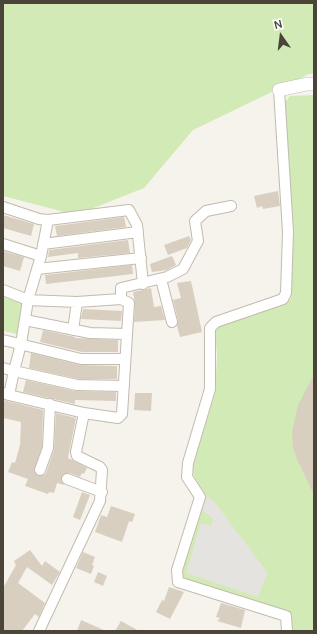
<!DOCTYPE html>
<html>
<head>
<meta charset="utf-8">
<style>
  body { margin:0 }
  #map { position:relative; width:317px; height:634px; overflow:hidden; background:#f6f3ec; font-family:Manrope,sans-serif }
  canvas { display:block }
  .frame { position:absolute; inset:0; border:4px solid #4b4439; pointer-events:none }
  .north { position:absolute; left:261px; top:16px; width:40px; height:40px; -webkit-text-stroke:3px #fff; paint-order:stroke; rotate:346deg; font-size:11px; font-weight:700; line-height:16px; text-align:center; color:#4b4439 }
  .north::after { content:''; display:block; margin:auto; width:14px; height:18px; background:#4b4439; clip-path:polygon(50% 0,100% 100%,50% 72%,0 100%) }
</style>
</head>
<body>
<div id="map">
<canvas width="317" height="634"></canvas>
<div class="frame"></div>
<div class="north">N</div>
</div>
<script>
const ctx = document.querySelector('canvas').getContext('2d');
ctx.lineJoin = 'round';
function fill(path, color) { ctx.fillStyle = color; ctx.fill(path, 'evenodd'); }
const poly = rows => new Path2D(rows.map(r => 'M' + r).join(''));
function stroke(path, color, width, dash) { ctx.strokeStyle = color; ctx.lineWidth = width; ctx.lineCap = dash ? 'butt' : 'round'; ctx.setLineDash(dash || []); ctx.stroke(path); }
const green = poly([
  [3,3,314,3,314,74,309,74,193,130,144,188,76,215,3,196],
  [314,95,314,631,289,631,288,613,183,580,181,572,206,496,194,476,193,466,215,393,217,356,215,330,220,326,291,299,293,221,285,102,290,96],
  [3,297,22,303,17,334,3,331]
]);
const parking = poly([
  [206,496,213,500,268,573,258,597,186,573,201,523,211,526,213,519,201,509]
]);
const building = poly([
  [278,191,280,206,263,209,262,206,257,208,254,196],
  [3,215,34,224,31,236,3,228],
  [124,217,126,227,57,236,55,226],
  [189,236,191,240,187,248,168,255,164,245],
  [128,240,130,253,78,258,78,253,48,257,49,250],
  [3,251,24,257,20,271,3,266],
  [172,256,176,265,167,270,152,272,150,264],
  [132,265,133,274,46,284,45,275],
  [191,281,202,332,180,337,177,326,178,320,173,300,181,298,177,283],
  [151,288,154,307,161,306,165,320,134,322,135,303,133,292],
  [83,309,122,311,121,321,81,319],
  [43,330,75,337,75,338,118,340,118,352,82,352,40,342],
  [31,353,80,365,117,366,117,379,78,379,29,368],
  [314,375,314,495,297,459,293,448,292,432,298,405],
  [26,380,76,391,116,392,116,401,75,400,75,404,23,392],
  [135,393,152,393,151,411,134,410],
  [3,400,43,410,42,447,34,471,38,476,44,475,46,473,54,450,56,413,76,418,68,458,87,468,84,474,82,473,80,477,69,473,63,474,61,480,64,485,57,483,54,493,49,492,48,494,25,486,28,479,8,472,12,462,15,463,20,445,21,422,3,418],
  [82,492,90,495,80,520,73,517],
  [111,506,135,514,132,522,129,521,122,542,95,532,101,515,107,517],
  [30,550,42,566,45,561,60,572,52,585,27,567,18,583,45,603,39,617,35,614,22,631,3,631,3,588,16,565,14,561],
  [83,552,95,557,92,565,94,566,91,574,76,568],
  [98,572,107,576,103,586,94,582],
  [169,587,184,592,170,619,156,612,162,600,164,601],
  [221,603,245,610,241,628,217,621,220,618,216,617],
  [81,620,106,631,77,631],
  [121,621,139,631,115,631]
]);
const minor = poly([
  [279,90,288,232,286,293,283,299,216,322,210,328,210,389,188,463,187,477,200,497,177,570,178,582,286,616,287,631],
  [3,207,39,219,48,220,129,210,137,225,143,284],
  [48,220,41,256,28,300,21,344,14,371,77,385,124,386],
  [3,244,41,256],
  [43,244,138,232],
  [37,269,141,258],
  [161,279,172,322],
  [3,290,28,300,77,302,121,299,121,288,167,277,183,269,198,241,195,221,206,211,231,206],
  [25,320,90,333,127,334],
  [73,330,77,302],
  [3,340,81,359,125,359],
  [3,368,14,371,9,395,3,393],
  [9,395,84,413,118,418,122,414,129,303,121,299],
  [40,470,48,448,50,404],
  [67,479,102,492],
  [39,631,100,501,102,470,100,467,77,456,76,452,84,413]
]);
const tertiary = poly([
  [279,90,307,84,314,84]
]);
fill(green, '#d2eab5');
fill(parking, '#e5e3e0');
fill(building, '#d8cfc1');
stroke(minor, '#c2bbae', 12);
stroke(tertiary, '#c2bbae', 14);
stroke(minor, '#fff', 10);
stroke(tertiary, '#fff', 13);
</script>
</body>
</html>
